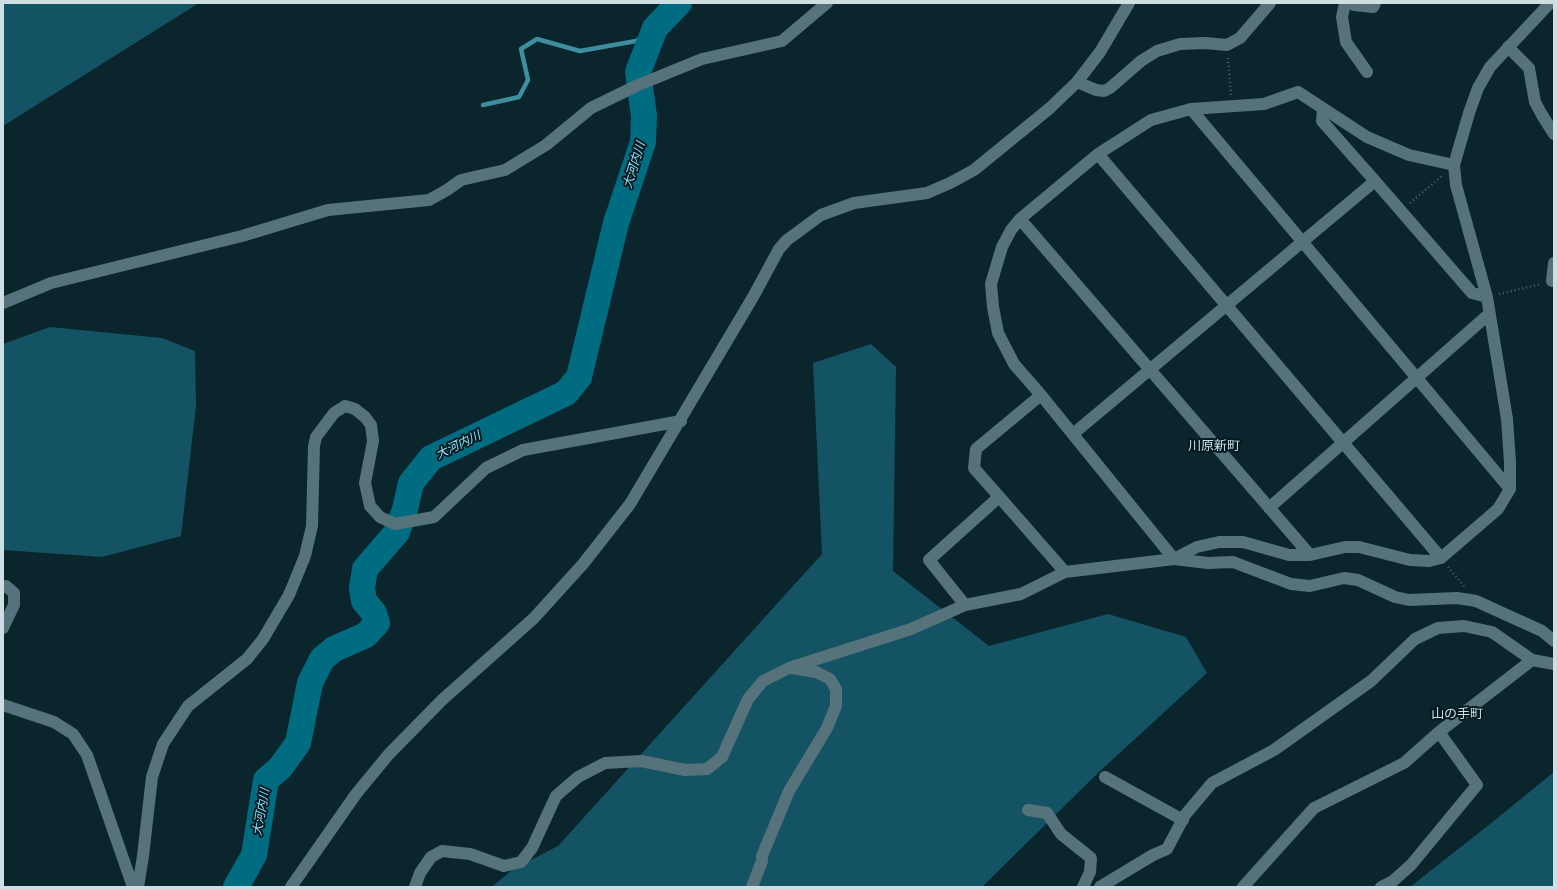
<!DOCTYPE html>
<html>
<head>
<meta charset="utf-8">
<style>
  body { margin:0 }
  #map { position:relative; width:1557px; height:890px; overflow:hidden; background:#0a252c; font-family:Barlow,sans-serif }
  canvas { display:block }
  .frame { position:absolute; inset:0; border:4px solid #cfdee2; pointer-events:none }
</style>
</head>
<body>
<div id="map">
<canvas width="1557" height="890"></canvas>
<div class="frame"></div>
</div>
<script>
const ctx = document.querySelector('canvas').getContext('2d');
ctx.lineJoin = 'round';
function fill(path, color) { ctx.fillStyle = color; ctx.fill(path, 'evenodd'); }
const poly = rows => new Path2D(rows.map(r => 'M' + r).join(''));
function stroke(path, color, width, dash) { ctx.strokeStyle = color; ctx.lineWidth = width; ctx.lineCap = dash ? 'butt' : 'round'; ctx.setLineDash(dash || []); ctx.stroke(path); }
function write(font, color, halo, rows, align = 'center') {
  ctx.font = font + ' Barlow,"Noto Sans JP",sans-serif'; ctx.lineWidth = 4; ctx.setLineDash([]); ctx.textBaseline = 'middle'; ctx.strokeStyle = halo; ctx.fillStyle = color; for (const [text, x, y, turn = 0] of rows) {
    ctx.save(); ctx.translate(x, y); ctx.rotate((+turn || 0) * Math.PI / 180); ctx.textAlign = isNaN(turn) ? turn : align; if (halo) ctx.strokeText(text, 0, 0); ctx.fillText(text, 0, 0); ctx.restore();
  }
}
const forest = poly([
  [3,3,199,3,3,126],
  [50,327,162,338,195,351,196,406,181,536,102,557,3,550,3,344],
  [871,344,896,367,893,571,989,646,1108,614,1186,637,1207,673,1100,771,982,887,492,887,513,869,558,846,822,554,813,363],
  [1554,772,1554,887,1410,887,1495,820]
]);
const stream = poly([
  [483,105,519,97,528,80,521,49,537,39,580,51,636,41,655,28]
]);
const river = poly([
  [236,887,254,855,266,780,280,768,298,743,310,683,322,659,334,649,366,635,377,623,374,613,364,601,362,588,365,569,397,532,405,509,411,483,431,458,566,393,579,377,616,223,643,142,644,116,638,72,655,28,679,3]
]);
const path = poly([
  [1228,58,1231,95],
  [1410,203,1442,176],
  [1499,294,1541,284],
  [1448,567,1464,586]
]);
const street = poly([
  [1345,3,1342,17,1346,42,1367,72],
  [1349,3,1354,5,1373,7,1375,3],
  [1508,47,1529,68,1535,102,1542,115,1554,134],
  [1077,82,1096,90,1104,91,1110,88,1141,61,1157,51,1180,44,1205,43,1227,45,1240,38,1270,3],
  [1298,92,1367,137,1409,155,1454,165,1456,185,1487,297,1507,419,1510,462,1510,489,1498,509,1441,558,1429,561,1410,560,1359,547,1345,547,1310,555,1289,555,1243,542,1219,542,1197,547,1174,559,1041,395,1014,364,998,333,993,307,991,284,1002,247,1011,230,1020,219,1098,154,1151,120,1191,109,1264,104,1298,92],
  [1191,109,1510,489],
  [1323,109,1322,121,1375,181,1472,293,1487,297],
  [1098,154,1441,558],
  [1020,219,1310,555],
  [1552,281,1554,263],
  [3,303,51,283,242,236,328,210,429,200,447,190,461,180,505,170,546,145,591,108,636,86,702,59,782,41,827,3],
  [1041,395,976,449,974,468,1065,572,1174,559,1208,563,1233,562,1291,584,1310,586,1344,578,1358,580,1395,597,1409,600,1457,598,1476,601,1542,631,1554,641],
  [1073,434,1375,181],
  [1269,508,1489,314],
  [3,587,6,586,14,593,14,605,3,628],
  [965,605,929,560,999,497],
  [3,705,54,722,73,734,87,755,133,887],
  [1105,777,1183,820],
  [1028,810,1047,813,1061,834,1091,858,1090,872,1083,887],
  [138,887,143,856,152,777,163,744,188,706,247,659,263,639,289,595,305,556,312,526,314,446,316,437,334,413,345,406,355,409,365,417,371,425,373,441,365,483,370,506,380,517,395,524,434,517,486,468,523,450,681,421],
  [415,887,420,873,431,857,442,851,470,854,504,866,521,862,532,848,556,796,578,777,605,763,641,761,685,770,707,769,722,757,748,699,763,681,789,668,911,629,965,605,1021,594,1065,572],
  [752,887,762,861,762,856,789,791,827,728,836,706,836,689,830,679,816,672,792,668],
  [1100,887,1153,855,1167,849,1185,815,1212,783,1274,750,1371,681,1415,639,1438,628,1464,626,1492,632,1532,660,1554,664],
  [1243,887,1314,808,1404,763,1439,732],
  [1381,887,1393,881,1411,865,1477,785,1439,732,1532,660]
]);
const secondary = poly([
  [1454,165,1469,113,1478,88,1490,67,1550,3],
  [291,887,356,794,389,754,442,700,534,618,583,564,630,504,753,297,779,249,787,240,821,215,854,203,927,193,950,183,974,170,1050,108,1077,82,1100,52,1129,3]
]);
const waterNames = [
  ["大河内川",634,165,-73],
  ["大河内川",458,445,-26],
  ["大河内川",261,812,-80]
];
const quarterNames = [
  ["川原新町",1214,446],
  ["山の手町",1457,714]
];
fill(forest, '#145363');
stroke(stream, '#3e8e9f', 4.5);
stroke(river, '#006c82', 26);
stroke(path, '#4c6369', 2.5, [1, 3]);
stroke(street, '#56727a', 12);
stroke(secondary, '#56727a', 12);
write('italic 12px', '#92e1f9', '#021b22', waterNames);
write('13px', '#cfdee2', '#021b22', quarterNames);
</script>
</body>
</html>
